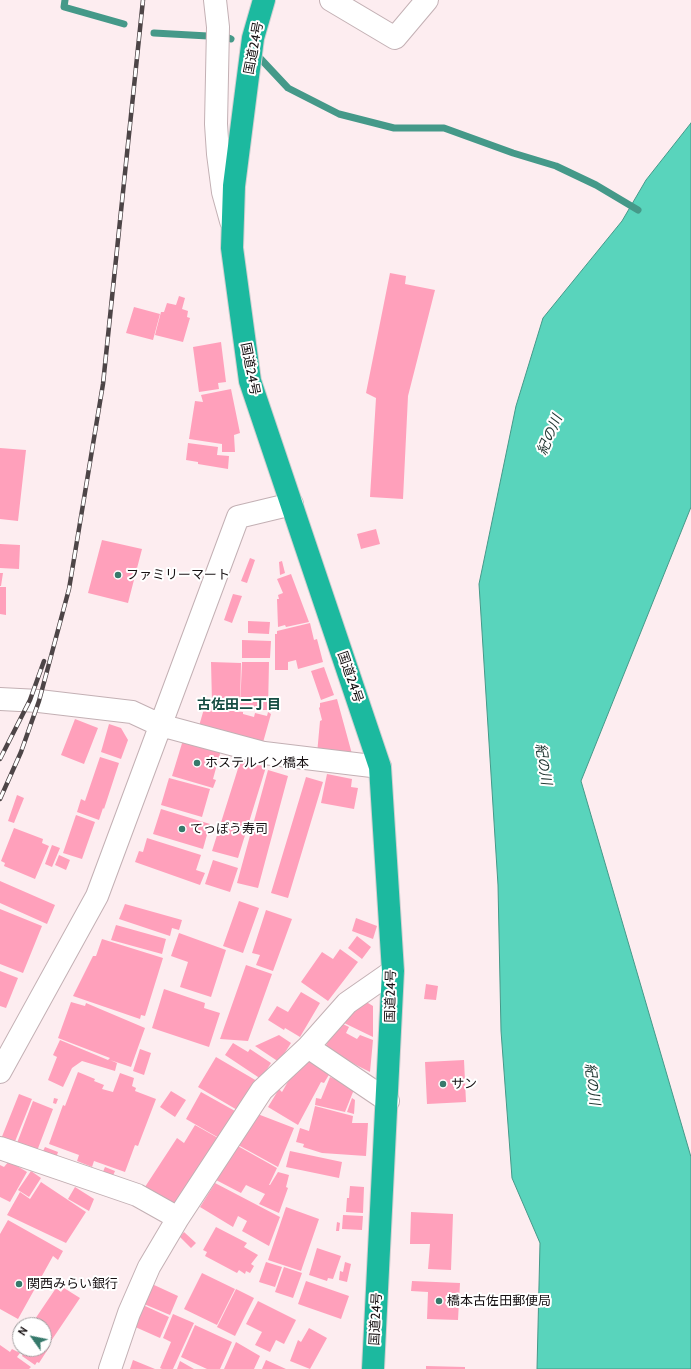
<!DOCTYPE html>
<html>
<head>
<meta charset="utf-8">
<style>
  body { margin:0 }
  #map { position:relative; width:691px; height:1369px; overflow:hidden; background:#fdedf0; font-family:Cabin,sans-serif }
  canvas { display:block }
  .north { position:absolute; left:12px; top:1317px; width:40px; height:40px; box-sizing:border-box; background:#fff; border:1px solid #a29fa0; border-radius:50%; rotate:303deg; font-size:11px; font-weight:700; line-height:16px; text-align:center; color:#161012 }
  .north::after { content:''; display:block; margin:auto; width:14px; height:18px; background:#36796b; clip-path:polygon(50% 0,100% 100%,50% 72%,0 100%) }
</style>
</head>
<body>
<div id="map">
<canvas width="691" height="1369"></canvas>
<div class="north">N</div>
</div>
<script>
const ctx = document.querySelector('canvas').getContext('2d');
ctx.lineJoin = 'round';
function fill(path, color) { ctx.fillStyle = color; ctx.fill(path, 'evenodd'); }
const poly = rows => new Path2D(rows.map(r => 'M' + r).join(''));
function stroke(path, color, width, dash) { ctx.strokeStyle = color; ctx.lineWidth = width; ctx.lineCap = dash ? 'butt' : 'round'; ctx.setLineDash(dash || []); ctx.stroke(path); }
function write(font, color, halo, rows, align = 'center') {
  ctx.font = font + ' Cabin,"Noto Sans JP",sans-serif'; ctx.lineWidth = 4; ctx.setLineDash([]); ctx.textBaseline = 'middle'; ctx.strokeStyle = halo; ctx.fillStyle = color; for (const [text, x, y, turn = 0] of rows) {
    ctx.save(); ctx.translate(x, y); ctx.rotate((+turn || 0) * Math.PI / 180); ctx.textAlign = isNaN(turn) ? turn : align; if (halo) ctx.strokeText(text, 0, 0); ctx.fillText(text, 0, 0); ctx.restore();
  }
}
const water = poly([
  [691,123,691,507,581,781,691,1157,691,1369,537,1369,540,1243,512,1178,501,1031,498,885,479,584,516,406,543,318,622,221,646,180,691,123]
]);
const stream = poly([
  [65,0,64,7,124,24],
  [154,33,226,37,231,39],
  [258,56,288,88,339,114,394,128,444,128,513,153,556,166,596,185,638,210]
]);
const building = poly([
  [390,273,406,276,405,284,435,290,408,396,403,499,370,497,376,398,366,393],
  [179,296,185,298,182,309,188,311,187,317,190,318,183,342,155,335,161,312,164,312,167,303,176,305],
  [134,307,160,314,153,340,126,333],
  [221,342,226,382,218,383,219,389,199,392,193,347],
  [231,389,240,433,234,435,235,452,222,452,222,444,189,439,195,401,203,402,201,395],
  [188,443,218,447,217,455,229,456,228,469,198,464,198,462,186,460],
  [0,448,26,450,18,521,0,519],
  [376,529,380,544,361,549,357,534],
  [102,540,142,549,128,603,88,593],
  [0,544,20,545,19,569,0,568],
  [250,558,255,560,247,583,241,581],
  [282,561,285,573,280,575,279,562],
  [0,573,3,573,1,586,0,586],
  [291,574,309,622,286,627,285,625,278,627,277,599,279,599,278,595,283,593,277,579],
  [0,587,6,587,6,615,0,614],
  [233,594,242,596,232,623,224,620],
  [248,621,270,622,269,634,248,633],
  [310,623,314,640,317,639,323,662,298,669,296,660,288,662,288,670,275,670,275,634,277,634,277,631],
  [242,640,271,641,270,658,242,658],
  [211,662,241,663,240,705,212,703],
  [242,662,269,662,268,710,240,710],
  [324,667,334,695,321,700,311,671],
  [337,699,352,754,317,754,320,721,322,720,319,708,320,707,320,703],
  [206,702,224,708,226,705,234,708,233,711,243,712,243,714,254,717,255,713,267,716,268,712,271,714,262,746,199,726],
  [75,719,98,728,84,764,61,755],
  [109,724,121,728,128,740,121,759,101,752],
  [183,740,221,750,213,779,216,780,213,788,172,776],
  [100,757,119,763,104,809,103,808,99,820,77,812,81,799,85,801],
  [241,759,266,767,238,858,212,851],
  [268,770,288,776,258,888,237,883],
  [327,774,352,779,351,787,358,788,354,809,321,803],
  [306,777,323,782,288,898,271,893],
  [169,778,210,789,202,817,161,805],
  [17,795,24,798,14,823,8,821],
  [161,809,210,824,203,849,153,834],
  [76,815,95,822,82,859,63,853],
  [14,828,43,839,42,843,49,846,35,879,4,866,5,863,1,861],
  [147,838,201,855,196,870,205,873,200,885,135,862,139,851,143,852],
  [52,845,60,848,52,867,45,864],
  [59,855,70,860,66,870,55,865],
  [213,860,238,868,230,892,205,884],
  [0,881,55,905,47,924,0,903],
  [239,901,259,908,243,953,223,946],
  [125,904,182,920,179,930,172,928,170,936,119,919],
  [0,909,42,926,23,973,0,964],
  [266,910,292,919,273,971,256,965,260,955,252,953],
  [356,918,377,926,373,939,352,931],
  [116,925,166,939,162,954,111,940],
  [179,933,226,950,211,997,180,987,188,962,171,956],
  [357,936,371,947,362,959,348,948],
  [102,939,163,958,145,1016,141,1015,140,1019,73,996,93,956,96,956],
  [340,949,358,962,328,1001,301,982,322,952,333,959],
  [246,965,272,974,248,1041,220,1039],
  [0,971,18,978,6,1008,0,1006],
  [426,984,438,986,436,1000,424,999],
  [164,989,205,1003,204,1008,220,1013,209,1047,152,1028],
  [301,992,320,1003,300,1037,285,1028,284,1030,268,1020,277,1006,288,1012],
  [363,1000,373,1006,373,1037,340,1021],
  [71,1002,85,1006,86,1003,145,1028,131,1067,110,1060,117,1063,115,1071,82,1061,72,1068,63,1087,48,1080,57,1057,53,1055,60,1040,108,1060,110,1058,58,1038],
  [339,1022,349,1027,346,1033,357,1039,360,1035,373,1040,370,1072,324,1049],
  [279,1035,291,1043,279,1062,255,1046],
  [233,1043,248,1052,250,1049,271,1063,261,1079,225,1055],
  [140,1049,151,1053,144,1075,133,1071],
  [216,1057,257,1081,239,1111,198,1087],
  [306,1058,330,1073,324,1083,321,1082,298,1125,268,1107,279,1089,282,1092,298,1064],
  [464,1060,466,1102,427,1104,425,1062],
  [78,1072,95,1079,94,1081,104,1085,102,1089,113,1092,120,1073,134,1078,132,1086,136,1088,135,1091,156,1099,138,1146,135,1145,125,1172,94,1161,92,1167,77,1161,79,1155,49,1144,63,1105,65,1106],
  [330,1077,355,1087,345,1112,315,1105,316,1098,321,1099],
  [171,1091,186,1100,175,1117,160,1107],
  [201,1092,235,1111,219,1138,186,1119],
  [19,1094,32,1099,14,1144,1,1139],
  [54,1098,58,1099,56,1104,53,1103],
  [352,1098,355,1100,354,1114,347,1112],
  [33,1101,53,1109,37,1151,17,1143],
  [315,1106,353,1116,352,1123,368,1123,366,1156,322,1153,303,1147,304,1144,296,1142,300,1128,309,1131],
  [255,1113,294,1128,278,1167,238,1145],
  [195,1125,218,1138,178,1205,143,1190,177,1138,184,1143],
  [236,1145,277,1168,269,1185,270,1185,278,1172,289,1175,286,1187,288,1188,279,1213,259,1204,265,1194,246,1185,241,1193,216,1180],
  [45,1147,58,1152,56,1158,42,1153],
  [290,1151,342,1162,339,1178,286,1167],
  [9,1161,27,1172,10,1202,0,1197,0,1165,4,1167],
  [105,1167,115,1171,112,1178,102,1174],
  [31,1171,41,1178,29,1197,18,1190],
  [41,1182,86,1212,66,1243,7,1215,20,1192,30,1199],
  [215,1183,280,1217,269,1246,242,1231,247,1221,238,1216,233,1227,200,1207],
  [350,1186,364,1187,363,1213,346,1212,347,1198,349,1198],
  [75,1187,94,1199,89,1211,68,1199],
  [286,1207,319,1219,301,1271,268,1260],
  [411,1212,453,1214,451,1270,428,1269,430,1244,410,1244],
  [343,1215,363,1216,362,1230,342,1229],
  [8,1220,63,1251,58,1260,53,1256,18,1319,0,1309,0,1234],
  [337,1222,340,1223,339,1231,336,1231],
  [216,1227,247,1243,244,1247,258,1255,251,1264,254,1266,250,1273,246,1271,245,1274,239,1270,237,1273,205,1256,207,1252,203,1250],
  [184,1232,196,1243,191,1248,180,1237],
  [317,1248,341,1256,333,1279,328,1278,327,1281,309,1275],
  [266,1262,282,1267,275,1287,259,1282],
  [345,1262,351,1264,347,1282,339,1280,340,1271,343,1272],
  [284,1267,302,1273,293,1298,275,1292],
  [202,1273,235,1289,217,1325,184,1309],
  [306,1281,349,1296,341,1319,298,1304],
  [412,1281,460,1283,458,1320,427,1319,428,1292,411,1291],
  [152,1284,178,1296,170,1315,144,1304],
  [56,1288,61,1292,64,1288,80,1298,49,1344,44,1341,44,1325,31,1325],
  [236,1289,254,1298,235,1336,217,1327],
  [258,1301,296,1320,284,1344,276,1340,270,1352,255,1345,262,1332,246,1324],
  [143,1305,169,1317,160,1338,133,1326],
  [173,1314,194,1323,173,1369,162,1369,160,1368,171,1342,163,1338],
  [195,1325,232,1342,220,1369,207,1369,181,1357],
  [309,1328,327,1338,310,1369,290,1361,298,1340,301,1342],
  [20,1341,20,1349,44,1349,44,1342,50,1346,39,1363,37,1362,35,1365,22,1356,24,1352,16,1347],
  [236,1342,260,1356,254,1369,224,1369],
  [0,1345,10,1352,12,1349,20,1353,17,1357,31,1367,29,1369,0,1369],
  [133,1360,155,1369,130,1369],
  [266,1360,286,1369,262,1369],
  [180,1361,194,1369,177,1369],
  [426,1366,465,1367,465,1369,426,1369]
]);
const minor = poly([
  [215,0,218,27,216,124,218,154,223,192,231,221],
  [331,0,395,38,427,0],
  [0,699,39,701,132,712,160,725,264,753,380,767],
  [308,1047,388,1101],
  [0,1072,97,896,238,517,292,504],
  [0,1148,137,1195,178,1218],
  [110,1369,129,1313,149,1267,178,1218,262,1090,308,1047,347,1003,393,971]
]);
const highway = poly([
  [264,0,253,38,247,84,234,186,232,248,250,381,380,767,393,971,373,1369]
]);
const rail = poly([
  [0,759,30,700,44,661],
  [0,799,21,752,39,701,69,589,103,384,143,0]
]);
const markers = [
  [118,575,4,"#36796b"],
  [197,763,4,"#36796b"],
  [182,829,4,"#36796b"],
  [443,1084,4,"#36796b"],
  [19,1284,4,"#36796b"],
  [439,1301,4,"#36796b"]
];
const streetNames = [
  ["国道24号",254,48,-79],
  ["国道24号",250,369,79],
  ["国道24号",350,677,71],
  ["国道24号",391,996,-89],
  ["国道24号",376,1319,-87]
];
const poiNames = [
  ["ファミリーマート",126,575],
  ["ホステルイン橋本",205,763],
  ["てっぽう寿司",190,829],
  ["サン",451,1084],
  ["関西みらい銀行",27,1284],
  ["橋本古佐田郵便局",447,1301]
];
const waterNames = [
  ["紀の川",550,435,-67],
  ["紀の川",543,764,81],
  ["紀の川",592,1084,83]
];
const neighbourhoodNames = [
  ["古佐田二丁目",239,705]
];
fill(water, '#59d4bc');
stroke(water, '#459989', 1);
stroke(stream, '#459989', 7);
fill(building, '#ffa0bb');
stroke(minor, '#c3b0b4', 24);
stroke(highway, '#d0cfd0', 24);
stroke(minor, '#fff', 22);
stroke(highway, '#1cb99f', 22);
stroke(rail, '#4d4547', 4.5);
stroke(rail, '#fff', 3, [9]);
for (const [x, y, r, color] of markers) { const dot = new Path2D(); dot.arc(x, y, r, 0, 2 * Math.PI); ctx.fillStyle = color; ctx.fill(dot); stroke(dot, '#fff', 1.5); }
write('13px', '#161012', '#fff', streetNames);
write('13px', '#161012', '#fff', poiNames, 'left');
write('italic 14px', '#1e342f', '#fff', waterNames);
write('bold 14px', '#154c42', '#fff', neighbourhoodNames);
</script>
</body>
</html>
